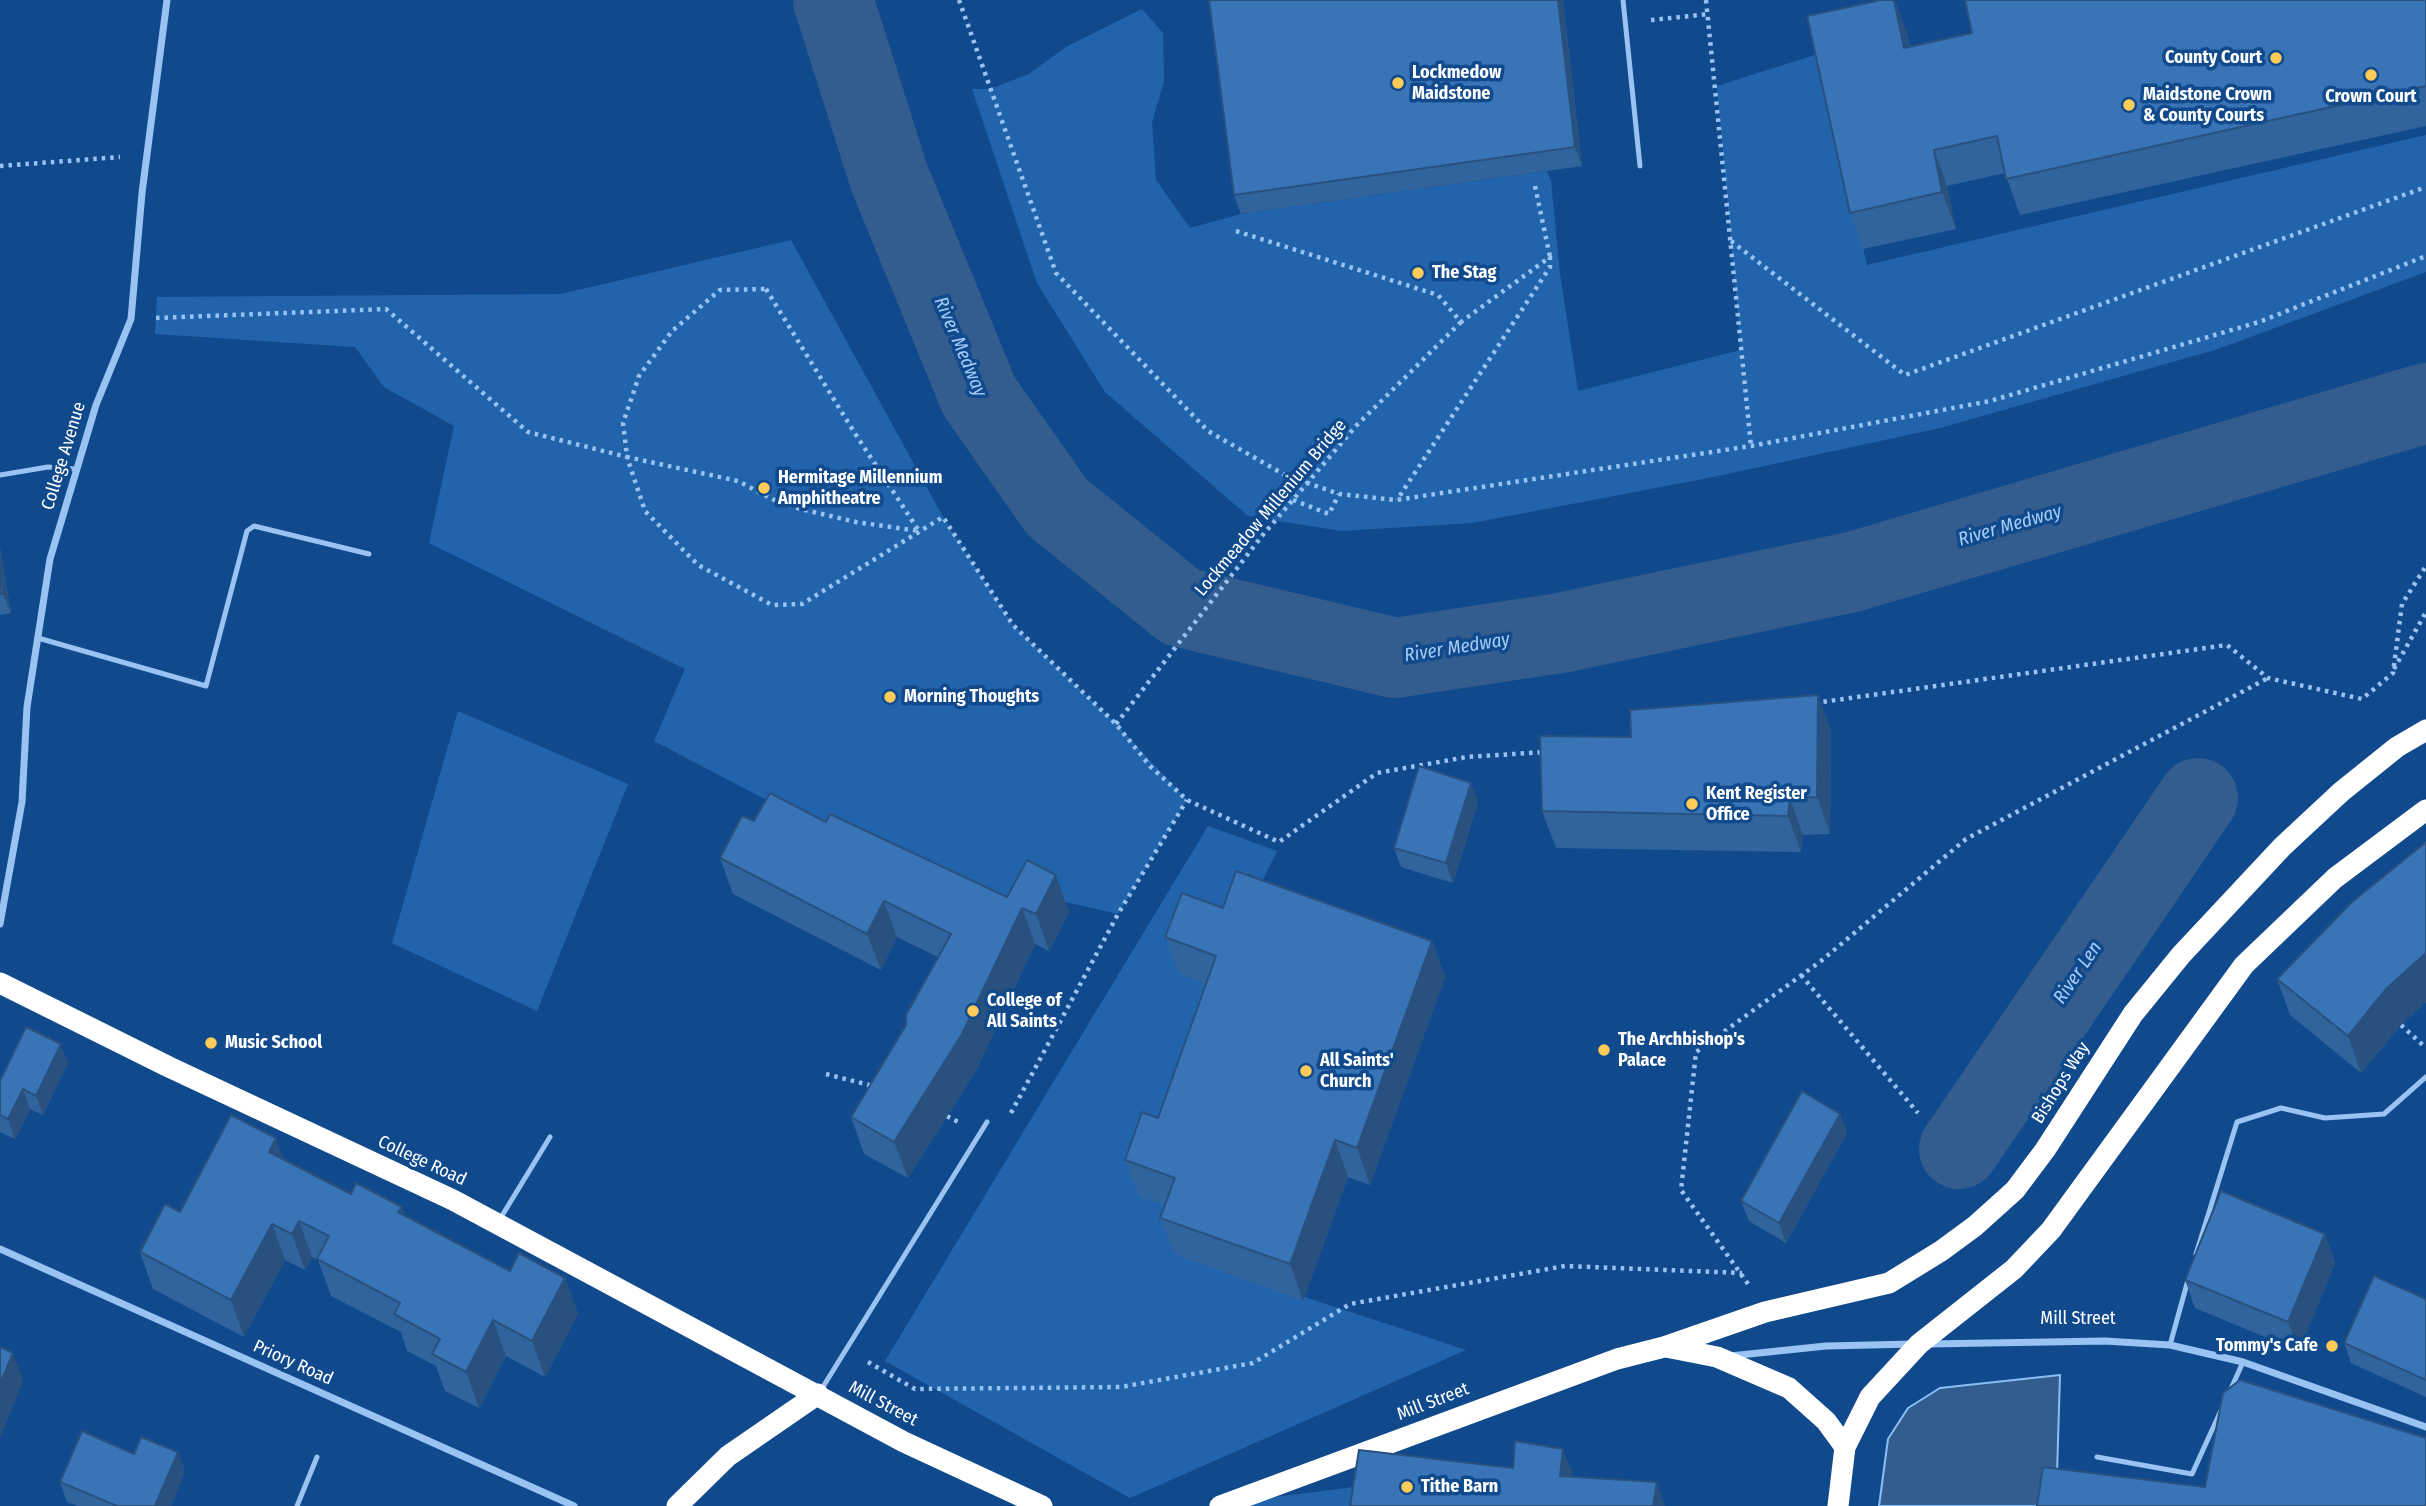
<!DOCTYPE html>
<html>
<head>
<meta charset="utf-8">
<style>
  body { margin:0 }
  canvas { display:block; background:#114a8c }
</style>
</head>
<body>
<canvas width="2426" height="1506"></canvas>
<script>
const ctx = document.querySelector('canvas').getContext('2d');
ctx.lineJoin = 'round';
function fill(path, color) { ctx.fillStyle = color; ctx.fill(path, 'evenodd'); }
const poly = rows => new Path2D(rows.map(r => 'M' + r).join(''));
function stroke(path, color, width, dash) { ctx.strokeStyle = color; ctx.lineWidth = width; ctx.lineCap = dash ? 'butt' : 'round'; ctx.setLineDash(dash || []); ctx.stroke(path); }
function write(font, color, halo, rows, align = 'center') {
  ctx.font = font + ' "Fira Sans Condensed",sans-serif'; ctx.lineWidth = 7; ctx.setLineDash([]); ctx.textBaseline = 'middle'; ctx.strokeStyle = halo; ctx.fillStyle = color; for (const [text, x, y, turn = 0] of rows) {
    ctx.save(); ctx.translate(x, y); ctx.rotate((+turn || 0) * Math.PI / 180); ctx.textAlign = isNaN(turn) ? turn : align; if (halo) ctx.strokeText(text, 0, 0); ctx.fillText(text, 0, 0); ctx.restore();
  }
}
const green = poly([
  [1142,9,1163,33,1164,81,1152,122,1156,180,1190,228,1241,214,1547,171,1551,181,1560,274,1578,391,1741,350,1717,86,1818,54,1867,265,2426,135,2426,272,2218,349,1940,428,1713,477,1472,523,1341,531,1248,516,1105,392,1037,283,972,89,990,89,1029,74,1066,47],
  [791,240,943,517,1013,625,1116,724,1187,800,1118,914,1040,896,1020,933,654,741,685,669,429,543,454,426,384,387,355,347,155,334,157,297,561,294],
  [458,711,628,784,537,1011,392,943],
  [1208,826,1277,851,1249,907,1229,992,1188,1214,1174,1254,1466,1350,1130,1498,885,1361],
  [1354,1487,1353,1506,1220,1506,1236,1502]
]);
const water = poly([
  [2060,1375,2056,1506,1879,1506,1888,1439,1908,1408,1940,1388,2060,1375]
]);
const river = poly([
  [833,0,889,177,979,396,1057,507,1181,607,1395,658,1560,633,1852,572,2426,403],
  [1959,1149,2198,798]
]);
const path = poly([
  [959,0,1056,273,1208,431,1285,475,1339,494,1396,500,1751,446,1990,401,2259,322,2426,256],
  [1706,0,1751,446],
  [1651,20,1710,14],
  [0,166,120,157],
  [1535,186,1550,257],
  [1236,231,1438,295,1461,322,1550,257,1550,267,1397,500],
  [1731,241,1905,375,2426,187],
  [766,289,854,432,919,531,856,522,805,510,780,503,738,481,627,457,623,423,639,376,672,331,720,290,766,289],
  [156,318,386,309,528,432,627,457,645,511,698,565,772,605,802,604,943,517,1013,625,1116,724,1150,766,1187,800,1279,842,1377,773,1467,757,1545,752],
  [1293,500,1329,514,1339,494],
  [2394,669,2426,612],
  [1815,703,2227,645,2268,678,2362,699,2393,673,2402,604,2426,566],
  [1801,975,1918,1113],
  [2401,1025,2426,1048],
  [826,1074,873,1086],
  [1011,1113,1118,914,1187,800],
  [947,1116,958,1122],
  [1748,1284,1681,1190,1696,1052,1821,961,1966,839,2268,678],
  [868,1362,915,1389,1121,1387,1253,1363,1350,1304,1565,1266,1742,1273]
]);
const lane = poly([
  [1623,0,1640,166],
  [0,475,48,467,75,469],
  [38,638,206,686,247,531,254,526,369,554],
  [500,1219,550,1137],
  [2196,1254,2237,1122,2281,1108,2325,1118,2384,1114,2426,1077],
  [2170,1345,2188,1280],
  [821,1390,987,1122],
  [2230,1391,2243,1362],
  [2097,1457,2192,1474,2223,1406],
  [297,1506,317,1457]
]);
const street = poly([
  [0,924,22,802,27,707,50,559,96,405,131,319,142,193,167,0],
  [0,1249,574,1506],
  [1929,1344,2105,1341,2170,1345,2243,1362,2426,1427],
  [1730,1356,1826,1346,1914,1344]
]);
const highway = poly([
  [0,983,169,1067,453,1200,904,1442,1042,1506],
  [1666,1347,1717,1357,1789,1388,1826,1421,1845,1447],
  [677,1506,728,1456,818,1394],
  [1220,1506,1617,1359,1664,1347,1765,1312,1889,1283,1941,1251,1975,1226,2015,1190,2045,1150,2133,1014,2181,955,2282,847,2341,792,2397,747,2426,730],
  [1838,1506,1845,1447,1870,1397,1919,1344,2014,1269,2051,1230,2244,965,2335,878,2426,810]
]);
const pathBridge = poly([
  [1116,724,1262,536,1356,426,1461,322]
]);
const wall = poly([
  [1209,0,1563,0,1582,166,1241,214,1234,195],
  [1895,0,1907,34,1910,47,2426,0,2426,126,2020,215,2005,173,1947,186,1956,229,1863,249,1850,213],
  [0,547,11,613,0,615],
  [1818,695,1831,732,1830,834,1803,835,1801,852,1556,848,1542,811,1631,737],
  [1478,802,1453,883,1401,867,1394,848],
  [754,821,826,822,1007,897,1069,912,1049,951,1035,944,976,1071,908,1178,864,1154,851,1117,906,1025,938,957,897,937,881,970,733,894,720,858],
  [2426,842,2426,1002,2401,1025,2361,1073,2290,1015,2277,979],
  [1223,908,1432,941,1445,977,1370,1185,1348,1177,1303,1301,1174,1254,1160,1218,1165,1206,1139,1196,1125,1160,1158,1118,1206,984,1179,974,1165,937],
  [68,1063,43,1115,30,1109,15,1139,0,1132,0,1081],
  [1840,1114,1847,1133,1786,1243,1749,1221,1741,1201],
  [284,1159,351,1194,405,1216,510,1271,565,1278,578,1314,545,1377,506,1356,479,1408,445,1391,436,1366,407,1351,401,1332,331,1296,318,1260,312,1257,305,1270,285,1260,244,1337,153,1289,140,1252,180,1212],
  [2325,1234,2335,1263,2299,1351,2195,1308,2185,1280],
  [2426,1299,2426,1397,2351,1363,2344,1343],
  [178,1452,185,1472,171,1506,78,1506,67,1502,60,1482,134,1454]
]);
const shadedWall = poly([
  [1558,0,1563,0,1582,166,1575,147],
  [1895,0,1907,34,1917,84,1904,48],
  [1934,150,1947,186,1956,229,1942,192],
  [0,547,11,613,3,594,0,572],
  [1818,695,1831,732,1830,834,1817,797],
  [1471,783,1478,802,1453,883,1446,863],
  [1790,798,1803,835,1801,852,1788,816],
  [1056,875,1069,912,1049,951,1036,914],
  [884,901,897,937,881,970,867,934],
  [1022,908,1035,944,976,1071,908,1178,894,1142],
  [1432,941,1445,977,1370,1185,1357,1148],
  [2426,953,2426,1002,2401,1025,2361,1073,2348,1036,2387,988],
  [61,1044,68,1063,43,1115,36,1096],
  [23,1089,30,1109,15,1139,8,1119],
  [1840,1114,1847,1133,1786,1243,1779,1223],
  [276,1138,289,1175,269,1152],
  [1335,1140,1348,1177,1303,1301,1290,1264],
  [402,1207,415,1244,398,1212],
  [299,1221,312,1257,305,1270,292,1234],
  [272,1224,285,1260,244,1337,231,1300],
  [2325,1234,2335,1263,2299,1351,2288,1322],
  [565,1278,578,1314,545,1377,532,1341],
  [493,1320,506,1356,479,1408,466,1372],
  [13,1353,23,1381,0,1438,0,1384],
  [1563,1449,1574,1477,1560,1476],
  [178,1452,185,1472,171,1506,155,1506],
  [1657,1482,1665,1506,1653,1506]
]);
const building = poly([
  [1209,0,1558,0,1575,147,1234,195,1209,0],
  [1881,0,1894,0,1904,48,1972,33,1965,0,2426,0,2426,86,2006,179,1997,136,1934,150,1942,192,1850,213,1807,16,1881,0],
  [0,572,3,594,0,594,0,572],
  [1818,695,1817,797,1790,798,1788,816,1542,811,1540,736,1631,737,1630,710,1818,695],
  [1419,766,1471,783,1446,863,1394,848,1419,766],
  [770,793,826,822,830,814,1007,897,1027,860,1056,875,1036,914,1022,908,962,1034,894,1142,851,1117,906,1025,906,1015,951,934,884,901,867,934,720,858,742,816,754,821,770,793],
  [2426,842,2426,953,2387,988,2348,1036,2277,979,2352,902,2426,842],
  [1236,871,1432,941,1357,1148,1335,1140,1290,1264,1160,1218,1175,1178,1125,1160,1142,1112,1158,1118,1216,956,1165,937,1182,893,1223,908,1236,871],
  [26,1027,61,1044,36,1096,23,1089,8,1119,0,1115,0,1081,26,1027],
  [1802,1091,1840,1114,1779,1223,1741,1201,1802,1091],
  [231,1115,276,1138,269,1152,351,1194,356,1183,402,1207,398,1212,510,1271,519,1253,565,1278,532,1341,493,1320,466,1372,432,1354,440,1339,394,1314,400,1303,317,1259,329,1236,299,1221,292,1234,272,1224,231,1300,140,1252,165,1204,180,1212,231,1115],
  [2221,1191,2325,1234,2288,1322,2185,1280,2221,1191],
  [2374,1276,2426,1299,2426,1380,2344,1343,2374,1276],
  [0,1347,13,1353,0,1384,0,1347],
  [2240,1380,2426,1438,2426,1506,2037,1506,2043,1467,2205,1487,2223,1393,2240,1380],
  [82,1431,134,1454,141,1437,178,1452,155,1506,117,1506,60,1482,82,1431],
  [1515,1441,1563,1449,1560,1476,1657,1482,1653,1506,1350,1506,1359,1450,1513,1468,1515,1441]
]);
const markers = [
  [2276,58,7,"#ffcb59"],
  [2371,75,7,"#ffcb59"],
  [1398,83,7,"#ffcb59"],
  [2129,105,7,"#ffcb59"],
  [1418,273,7,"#ffcb59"],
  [764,488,7,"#ffcb59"],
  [890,697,7,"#ffcb59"],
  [1692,804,7,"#ffcb59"],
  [973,1011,7,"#ffcb59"],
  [211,1043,7,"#ffcb59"],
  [1604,1050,7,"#ffcb59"],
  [1306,1071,7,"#ffcb59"],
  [2332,1346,7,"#ffcb59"],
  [1407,1487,7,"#ffcb59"]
];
const poiNames = [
  ["County Court",2262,58,"right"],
  ["Lockmedow",1412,73],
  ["Maidstone",1412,94],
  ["Maidstone Crown",2143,95],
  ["& County Courts",2143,116],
  ["Crown Court",2371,97,"center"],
  ["The Stag",1432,273],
  ["Hermitage Millennium",778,478],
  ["Amphitheatre",778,499],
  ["Morning Thoughts",904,697],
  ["Kent Register",1706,794],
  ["Office",1706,815],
  ["College of",987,1001],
  ["All Saints",987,1022],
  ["The Archbishop's",1618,1040],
  ["Palace",1618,1061],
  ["Music School",225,1043],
  ["All Saints'",1320,1061],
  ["Church",1320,1082],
  ["Tommy's Cafe",2318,1346,"right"],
  ["Tithe Barn",1421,1487]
];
const streetNames = [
  ["College Avenue",64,456,-73],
  ["Lockmeadow Millenium Bridge",1271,508,-50],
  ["Bishops Way",2061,1083,-58],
  ["College Road",422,1161,25],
  ["Mill Street",2078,1319],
  ["Priory Road",293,1363,24],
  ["Mill Street",1433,1402,-21],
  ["Mill Street",883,1404,28]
];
const waterNames = [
  ["River Medway",960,347,67],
  ["River Medway",2010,526,-16],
  ["River Medway",1457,648,-9],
  ["River Len",2078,973,-56]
];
fill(green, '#2264ac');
fill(water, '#325d8e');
stroke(water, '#8abff5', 2);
stroke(river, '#325d8e', 80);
stroke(path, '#99c3f2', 4.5, [3.5, 5]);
stroke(lane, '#99c3f2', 5);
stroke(street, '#99c3f2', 7);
stroke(highway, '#fff', 21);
stroke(pathBridge, '#99c3f2', 4.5, [3.5, 5]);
fill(wall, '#31649d');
fill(shadedWall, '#28517f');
fill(building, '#3974b6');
stroke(building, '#28517f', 2);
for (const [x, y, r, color] of markers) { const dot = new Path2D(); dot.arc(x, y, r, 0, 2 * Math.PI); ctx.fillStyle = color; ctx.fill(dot); stroke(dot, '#114a8c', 2.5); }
write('bold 18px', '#fff', '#114a8c', poiNames, 'left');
write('18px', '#fff', '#114a8c', streetNames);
write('italic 19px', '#a4cdf9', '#114a8c', waterNames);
</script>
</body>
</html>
